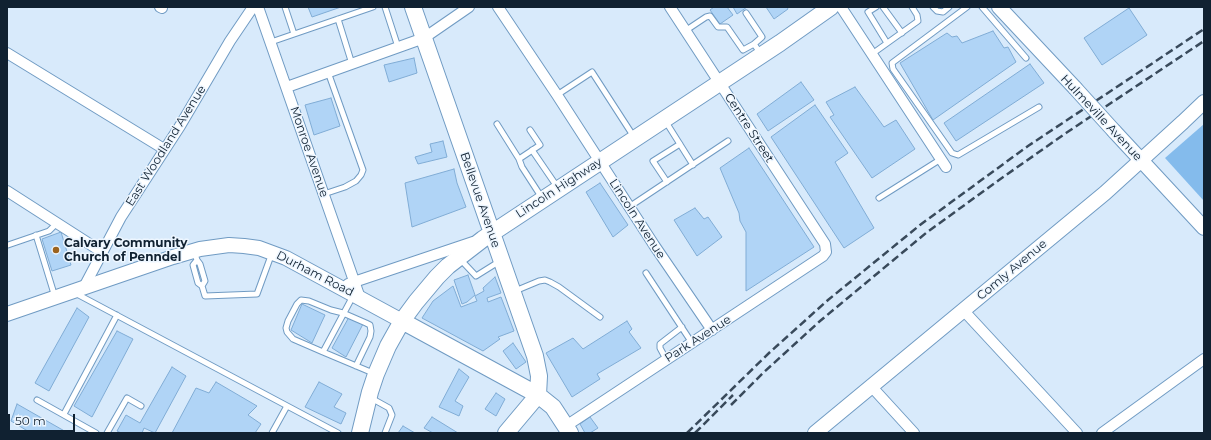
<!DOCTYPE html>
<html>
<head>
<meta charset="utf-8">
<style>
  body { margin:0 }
  #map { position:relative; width:1211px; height:440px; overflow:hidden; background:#d8eafb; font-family:Montserrat,sans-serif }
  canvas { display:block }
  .frame { position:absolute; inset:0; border:8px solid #102131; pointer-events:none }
  .scale { position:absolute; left:8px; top:414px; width:67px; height:18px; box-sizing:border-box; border:2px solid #102131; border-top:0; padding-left:5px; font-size:12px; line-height:14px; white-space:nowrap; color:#102131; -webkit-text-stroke:3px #edf6ff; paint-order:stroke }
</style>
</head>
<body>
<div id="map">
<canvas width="1211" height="440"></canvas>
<div class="frame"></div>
<div class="scale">50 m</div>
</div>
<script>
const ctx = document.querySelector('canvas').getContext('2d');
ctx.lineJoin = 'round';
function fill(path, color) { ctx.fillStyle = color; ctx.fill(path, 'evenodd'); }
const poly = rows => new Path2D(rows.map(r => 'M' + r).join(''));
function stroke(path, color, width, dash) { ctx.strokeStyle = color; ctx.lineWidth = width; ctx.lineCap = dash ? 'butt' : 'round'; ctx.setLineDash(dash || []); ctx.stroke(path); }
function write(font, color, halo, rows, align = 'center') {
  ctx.font = font + ' Montserrat,sans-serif'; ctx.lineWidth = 3; ctx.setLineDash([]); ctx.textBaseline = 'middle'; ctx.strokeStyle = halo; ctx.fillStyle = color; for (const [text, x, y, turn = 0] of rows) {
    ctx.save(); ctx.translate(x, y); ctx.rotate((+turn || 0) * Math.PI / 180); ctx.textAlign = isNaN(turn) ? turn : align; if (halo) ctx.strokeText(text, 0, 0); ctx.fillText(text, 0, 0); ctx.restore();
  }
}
const green = poly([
  [1204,124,1204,201,1165,158]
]);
const building = poly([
  [308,7,341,7,312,17,308,7],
  [714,7,727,7,733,15,720,24,710,10,714,7],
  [733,7,747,7,737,14,733,7],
  [766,7,787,7,788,9,774,19,766,7],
  [1129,8,1147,35,1102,65,1084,38,1129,8],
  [993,31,1004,48,1008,47,1016,62,933,120,900,63,947,33,952,37,957,36,962,43,993,31],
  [414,58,417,73,389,82,384,65,414,58],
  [1030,64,1044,83,956,141,944,123,1030,64],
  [801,82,814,100,768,131,757,114,801,82],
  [855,87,884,127,896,120,915,149,872,178,830,117,834,115,826,102,855,87],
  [331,98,340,126,314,135,305,105,331,98],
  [815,105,848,153,835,162,874,228,844,248,771,137,815,105],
  [443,141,447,157,418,164,415,157,432,152,430,144,443,141],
  [749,148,814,247,746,291,746,232,740,221,739,213,720,168,749,148],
  [454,169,457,183,466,207,412,227,405,183,454,169],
  [600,183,628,225,613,237,586,192,600,183],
  [695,208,704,219,708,217,722,237,697,256,674,220,695,208],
  [61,232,71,265,52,271,42,239,61,232],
  [468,275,475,295,467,302,462,304,454,280,468,275],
  [495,277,501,293,487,298,488,302,501,297,514,331,498,337,500,339,483,351,422,318,433,301,453,286,461,307,477,301,475,296,484,291,483,288,495,277],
  [302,304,325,315,312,343,291,330,302,304],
  [77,308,89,317,49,391,35,383,77,308],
  [349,317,363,324,346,357,332,348,349,317],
  [627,321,632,329,629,332,641,348,597,374,600,379,572,397,546,353,573,338,583,349,627,321],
  [117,331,133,339,92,417,74,406,117,331],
  [513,343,526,362,516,369,503,351,513,343],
  [172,367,186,376,155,433,144,428,142,433,121,433,117,431,126,415,140,423,172,367],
  [459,369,469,377,455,401,463,406,459,416,439,407,459,369],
  [216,382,257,406,248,415,261,424,255,433,172,433,196,388,209,393,216,382],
  [319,382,342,394,334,407,346,413,341,424,305,407,319,382],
  [496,393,505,399,496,416,485,409,496,393],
  [17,404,68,433,31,433,11,421,17,404],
  [432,417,458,433,433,433,424,428,432,417],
  [590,417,598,428,590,433,585,433,580,424,590,417],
  [403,426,415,433,398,433,403,426]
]);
const lane = poly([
  [285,7,294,34],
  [385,7,398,47],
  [876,7,868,12,887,43],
  [883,7,902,33],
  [933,7,937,11,943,12,949,7],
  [967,7,892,63,893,69,952,153,958,155,1039,107],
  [982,7,1026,58],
  [746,13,762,37,754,44],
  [338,19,352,64],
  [685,31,706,17,710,16,718,27,727,27,743,50,754,44,761,54],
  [271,42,373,7],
  [872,54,918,21,917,15,912,7],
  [557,95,592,72,634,137],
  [666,122,693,165],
  [497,124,519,159,522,167,542,198],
  [532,150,558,188],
  [519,159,540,145,530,130],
  [667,182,653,161,680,144],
  [324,194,345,187,356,181,361,175,363,170,328,72],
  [879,198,941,159],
  [629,207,728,141],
  [36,235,55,297],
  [8,245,49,231,57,223],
  [196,257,197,260,193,265,198,283,202,286],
  [460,259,476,276,500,261],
  [197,260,200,264,205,281,202,286,205,296,257,294,272,253],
  [646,273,692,343],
  [515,291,539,281,545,280,550,282,559,287,600,317],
  [75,293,338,433],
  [353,296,323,352,373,373],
  [323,352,293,339,287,332,286,328,288,321,297,304,301,300,309,301,331,310,343,313,366,323,370,325,371,331,370,337,356,366],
  [666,359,660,348,660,344,682,327],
  [371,398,389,408,392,415,385,433],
  [37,400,96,433],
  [64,414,117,315],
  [107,433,127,398,141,406],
  [272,433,287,406]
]);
const street = poly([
  [160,7,162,8],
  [258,7,360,298],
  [498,7,557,95,654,245,712,330],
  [841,7,946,167],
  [7,53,164,149],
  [287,87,424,38,469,7],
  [7,191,102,252],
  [348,284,473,242],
  [84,287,121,217,180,126,230,41,253,7],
  [964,311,1077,433],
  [871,386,914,433],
  [566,426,823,256,826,252,825,244,670,7],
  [1102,433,1204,359]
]);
const secondary = poly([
  [999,7,1075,88],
  [1114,131,1204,228],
  [7,314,173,257,200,249,229,245,244,246,259,248,286,258,402,321],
  [815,433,1105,193,1183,122,1204,102]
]);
const primary = poly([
  [413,7,535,356,539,376,538,395],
  [402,321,538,395,553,407,570,433],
  [360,433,370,392,376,374,388,346,402,321,416,302,437,277,448,266,483,239,780,43,831,7],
  [506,433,538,395]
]);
const rail = poly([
  [731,405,763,373,820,321,926,233,999,180,1066,133,1204,41],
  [687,433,769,353,828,300,920,225,1028,146,1204,29],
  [695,433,733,395]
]);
const secondaryBridge = poly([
  [1075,88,1114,131]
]);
const markers = [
  [56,250,4,"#9b631f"]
];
const streetNames = [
  ["Hulmeville Avenue",1101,118,47],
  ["Centre Street",749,128,57],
  ["East Woodland Avenue",166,146,-58],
  ["Monroe Avenue",309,152,71],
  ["Lincoln Highway",559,188,-33],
  ["Bellevue Avenue",480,200,71],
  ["Lincoln Avenue",637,219,57],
  ["Comly Avenue",1012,270,-40],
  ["Durham Road",315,274,27],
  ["Park Avenue",698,339,-33]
];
const poiNames = [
  ["Calvary Community",64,243],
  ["Church of Penndel",64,257]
];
fill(green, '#84bbec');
fill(building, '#b0d4f6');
stroke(building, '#80acd5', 1);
stroke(lane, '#709bc3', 7);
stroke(street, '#709bc3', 12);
stroke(secondary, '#709bc3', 16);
stroke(primary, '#709bc3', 18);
stroke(lane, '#fff', 5);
stroke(street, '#fff', 10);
stroke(secondary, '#fff', 14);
stroke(primary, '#fff', 16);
stroke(rail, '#394a5b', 2.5, [8, 4]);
stroke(secondaryBridge, '#709bc3', 16, []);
stroke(secondaryBridge, '#fff', 14);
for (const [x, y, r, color] of markers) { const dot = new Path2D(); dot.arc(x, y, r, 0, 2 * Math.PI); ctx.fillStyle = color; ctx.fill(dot); stroke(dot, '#edf6ff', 1.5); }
write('12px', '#102131', '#edf6ff', streetNames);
write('bold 12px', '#102131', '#edf6ff', poiNames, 'left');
</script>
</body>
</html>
